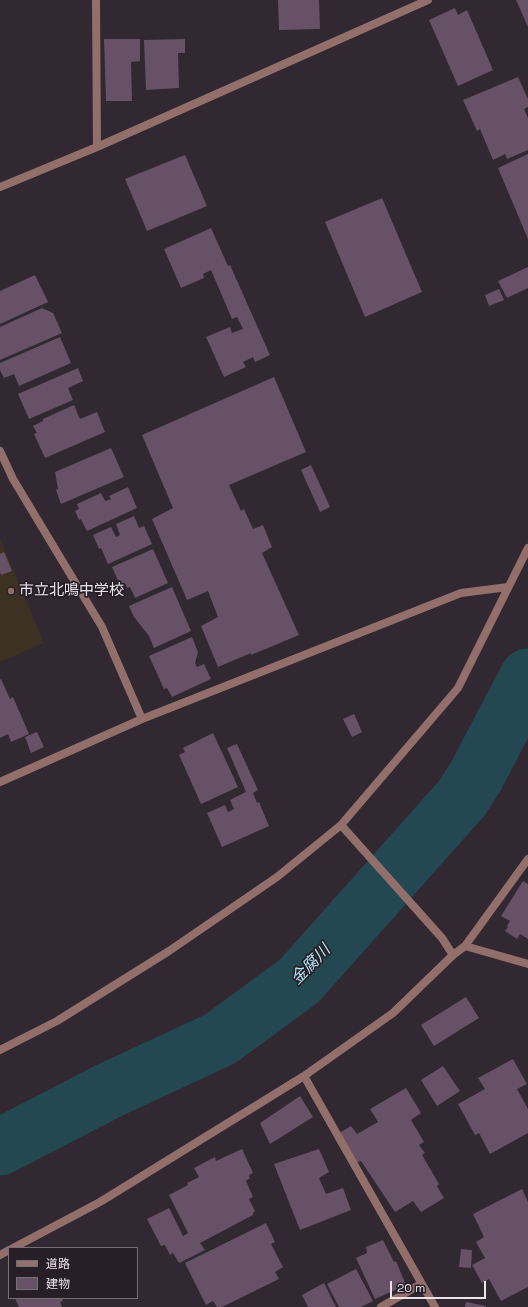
<!DOCTYPE html>
<html>
<head>
<meta charset="utf-8">
<style>
  body { margin:0 }
  #map { position:relative; width:528px; height:1307px; overflow:hidden; background:#312831; font-family:"Space Grotesk","Noto Sans JP",sans-serif }
  canvas { display:block }
  .legend { position:absolute; left:8px; top:1247px; width:130px; height:52px; box-sizing:border-box; background:#271e27; border:1px solid #756e75; margin:0; padding:5px 7px; list-style:none; font-size:12px; color:#ebe5eb }
  .legend li { display:flex; align-items:center; gap:8px; height:20px }
  .legend b { width:20px; border:1px solid #756e75 }
  .scale { position:absolute; left:390px; top:1281px; width:96px; height:18px; box-sizing:border-box; border:2px solid #ebe5eb; border-top:0; padding-left:5px; font-size:12px; line-height:14px; white-space:nowrap; color:#ebe5eb; -webkit-text-stroke:3px #271e27; paint-order:stroke }
</style>
</head>
<body>
<div id="map">
<canvas width="528" height="1307"></canvas>
<ul class="legend">
<li><b style="height:5px;background:#936f6c"></b>道路</li>
<li><b style="height:11px;background:#665167"></b>建物</li>
</ul>
<div class="scale">20 m</div>
</div>
<script>
const ctx = document.querySelector('canvas').getContext('2d');
ctx.lineJoin = 'round';
function fill(path, color) { ctx.fillStyle = color; ctx.fill(path, 'evenodd'); }
const poly = rows => new Path2D(rows.map(r => 'M' + r).join(''));
function stroke(path, color, width, dash) { ctx.strokeStyle = color; ctx.lineWidth = width; ctx.lineCap = dash ? 'butt' : 'round'; ctx.setLineDash(dash || []); ctx.stroke(path); }
function write(font, color, halo, rows, align = 'center') {
  ctx.font = font + ' "Space Grotesk","Noto Sans JP",sans-serif'; ctx.lineWidth = 3.5; ctx.setLineDash([]); ctx.textBaseline = 'middle'; ctx.strokeStyle = halo; ctx.fillStyle = color; for (const [text, x, y, turn = 0] of rows) {
    ctx.save(); ctx.translate(x, y); ctx.rotate((+turn || 0) * Math.PI / 180); ctx.textAlign = isNaN(turn) ? turn : align; if (halo) ctx.strokeText(text, 0, 0); ctx.fillText(text, 0, 0); ctx.restore();
  }
}
const education = poly([
  [0,538,44,643,0,662]
]);
const river = poly([
  [0,1147,108,1091,220,1039,299,981,462,798,476,776,528,677]
]);
const building = poly([
  [278,0,319,0,320,29,279,30],
  [516,0,528,0,528,27],
  [455,8,458,15,467,10,493,70,458,86,429,20],
  [104,39,140,39,140,61,131,62,132,101,106,101],
  [185,39,185,53,178,53,179,88,146,90,144,40],
  [518,77,528,99,528,107,524,109,528,118,528,150,507,159,505,154,493,160,480,129,477,131,463,100],
  [528,154,528,239,498,168],
  [185,155,207,206,147,231,125,179],
  [382,198,422,292,365,317,325,222],
  [211,228,228,266,230,265,270,355,255,362,253,357,243,362,246,367,224,377,206,337,230,327,232,333,243,329,237,317,232,319,211,270,203,274,204,278,181,288,164,249],
  [528,267,528,288,507,298,498,281],
  [35,275,48,302,0,324,0,291],
  [499,289,504,300,489,306,485,295],
  [42,308,53,313,62,333,0,360,0,327],
  [60,337,71,363,19,386,14,374,4,378,0,370,0,363],
  [78,368,83,381,68,388,73,400,29,419,18,394],
  [274,377,306,452,229,485,241,511,244,509,253,529,263,525,272,547,262,553,299,635,251,655,251,653,218,667,201,626,218,617,208,591,187,600,152,519,173,508,142,435],
  [74,405,80,419,97,412,105,432,45,458,34,434,37,433,33,426,43,421,43,419],
  [111,448,124,477,61,504,56,490,58,489,55,472],
  [311,465,330,507,320,512,301,470],
  [128,487,137,508,87,531,81,519,79,520,75,511,79,509,77,504,101,493,105,501,111,499,109,496],
  [134,516,139,528,144,526,152,544,108,564,101,548,99,549,93,535,111,527,116,537,120,535,116,524],
  [153,549,168,583,135,598,130,587,127,588,125,583,120,585,112,567],
  [4,552,12,571,1,575,0,572,0,554],
  [172,587,191,631,154,648,149,636,134,617,129,606],
  [192,637,198,652,195,663,197,667,204,664,211,679,172,697,167,688,164,689,149,656],
  [1,679,10,699,13,697,29,734,11,742,8,734,0,738,0,680],
  [354,714,362,732,352,737,343,719],
  [37,732,44,747,31,753,25,737],
  [213,733,238,787,201,804,179,755,185,752,183,748],
  [237,744,258,790,253,793,257,803,259,802,269,826,222,847,207,813,225,805,228,812,234,809,230,800,246,792,227,748],
  [523,881,528,884,528,939,520,934,517,939,505,931,508,927,507,926,510,921,501,916],
  [466,997,479,1018,434,1046,421,1025],
  [513,1059,527,1084,517,1089,528,1109,528,1133,490,1154,479,1133,475,1135,458,1104,485,1089,478,1078],
  [443,1066,460,1091,437,1106,421,1080],
  [406,1088,421,1113,411,1120,424,1142,419,1145,425,1153,422,1155,439,1184,437,1186,444,1198,421,1212,413,1201,395,1212,361,1161,355,1164,336,1135,351,1126,357,1134,378,1122,370,1109],
  [300,1096,313,1117,270,1144,260,1123],
  [242,1149,253,1173,249,1175,250,1178,246,1181,253,1197,249,1199,255,1211,253,1213,253,1215,200,1243,205,1250,179,1263,173,1253,170,1255,165,1245,161,1246,147,1219,169,1208,183,1236,188,1233,169,1195,188,1185,187,1183,199,1177,194,1168,215,1157,216,1161],
  [319,1149,329,1172,319,1178,326,1194,343,1188,351,1210,300,1230,274,1164],
  [522,1189,528,1202,528,1287,501,1301,489,1279,482,1283,472,1265,485,1258,476,1242,484,1237,473,1214],
  [266,1223,275,1242,271,1244,283,1267,275,1272,279,1279,222,1307,217,1307,213,1301,206,1305,185,1263],
  [383,1240,394,1262,396,1261,405,1283,398,1286,400,1288,375,1299,356,1258,367,1253,366,1247],
  [461,1249,472,1250,471,1268,459,1267],
  [356,1269,373,1301,361,1307,339,1307,327,1284],
  [324,1283,336,1307,308,1307,302,1295],
  [15,1298,62,1298,63,1301,60,1302,62,1307,19,1307],
  [466,1302,486,1306,486,1307,465,1307]
]);
const minor = poly([
  [96,0,97,147],
  [0,187,97,147,428,0],
  [0,451,13,479,102,627,142,719],
  [0,782,142,719,461,593,508,587],
  [341,825,442,938,453,955],
  [465,946,528,964],
  [0,1050,57,1021,169,951,277,877,341,825,458,688,528,548],
  [304,1076,435,1307],
  [13,1248,100,1202,304,1076,393,1013,453,955,465,946,528,859],
  [0,1255,9,1250],
  [381,1307,421,1284]
]);
const markers = [
  [11,591,4,"#8d6e63"]
];
const poiNames = [
  ["市立北鳴中学校",19,591]
];
const waterNames = [
  ["金腐川",311,965,-46]
];
fill(education, '#3c3122');
stroke(river, '#244851', 57);
fill(building, '#665167');
stroke(minor, '#936f6c', 8);
for (const [x, y, r, color] of markers) { const dot = new Path2D(); dot.arc(x, y, r, 0, 2 * Math.PI); ctx.fillStyle = color; ctx.fill(dot); stroke(dot, '#271e27', 1.5); }
write('15px', '#ebe5eb', '#271e27', poiNames, 'left');
write('italic 16px', '#b4ebfa', '#271e27', waterNames);
</script>
</body>
</html>
